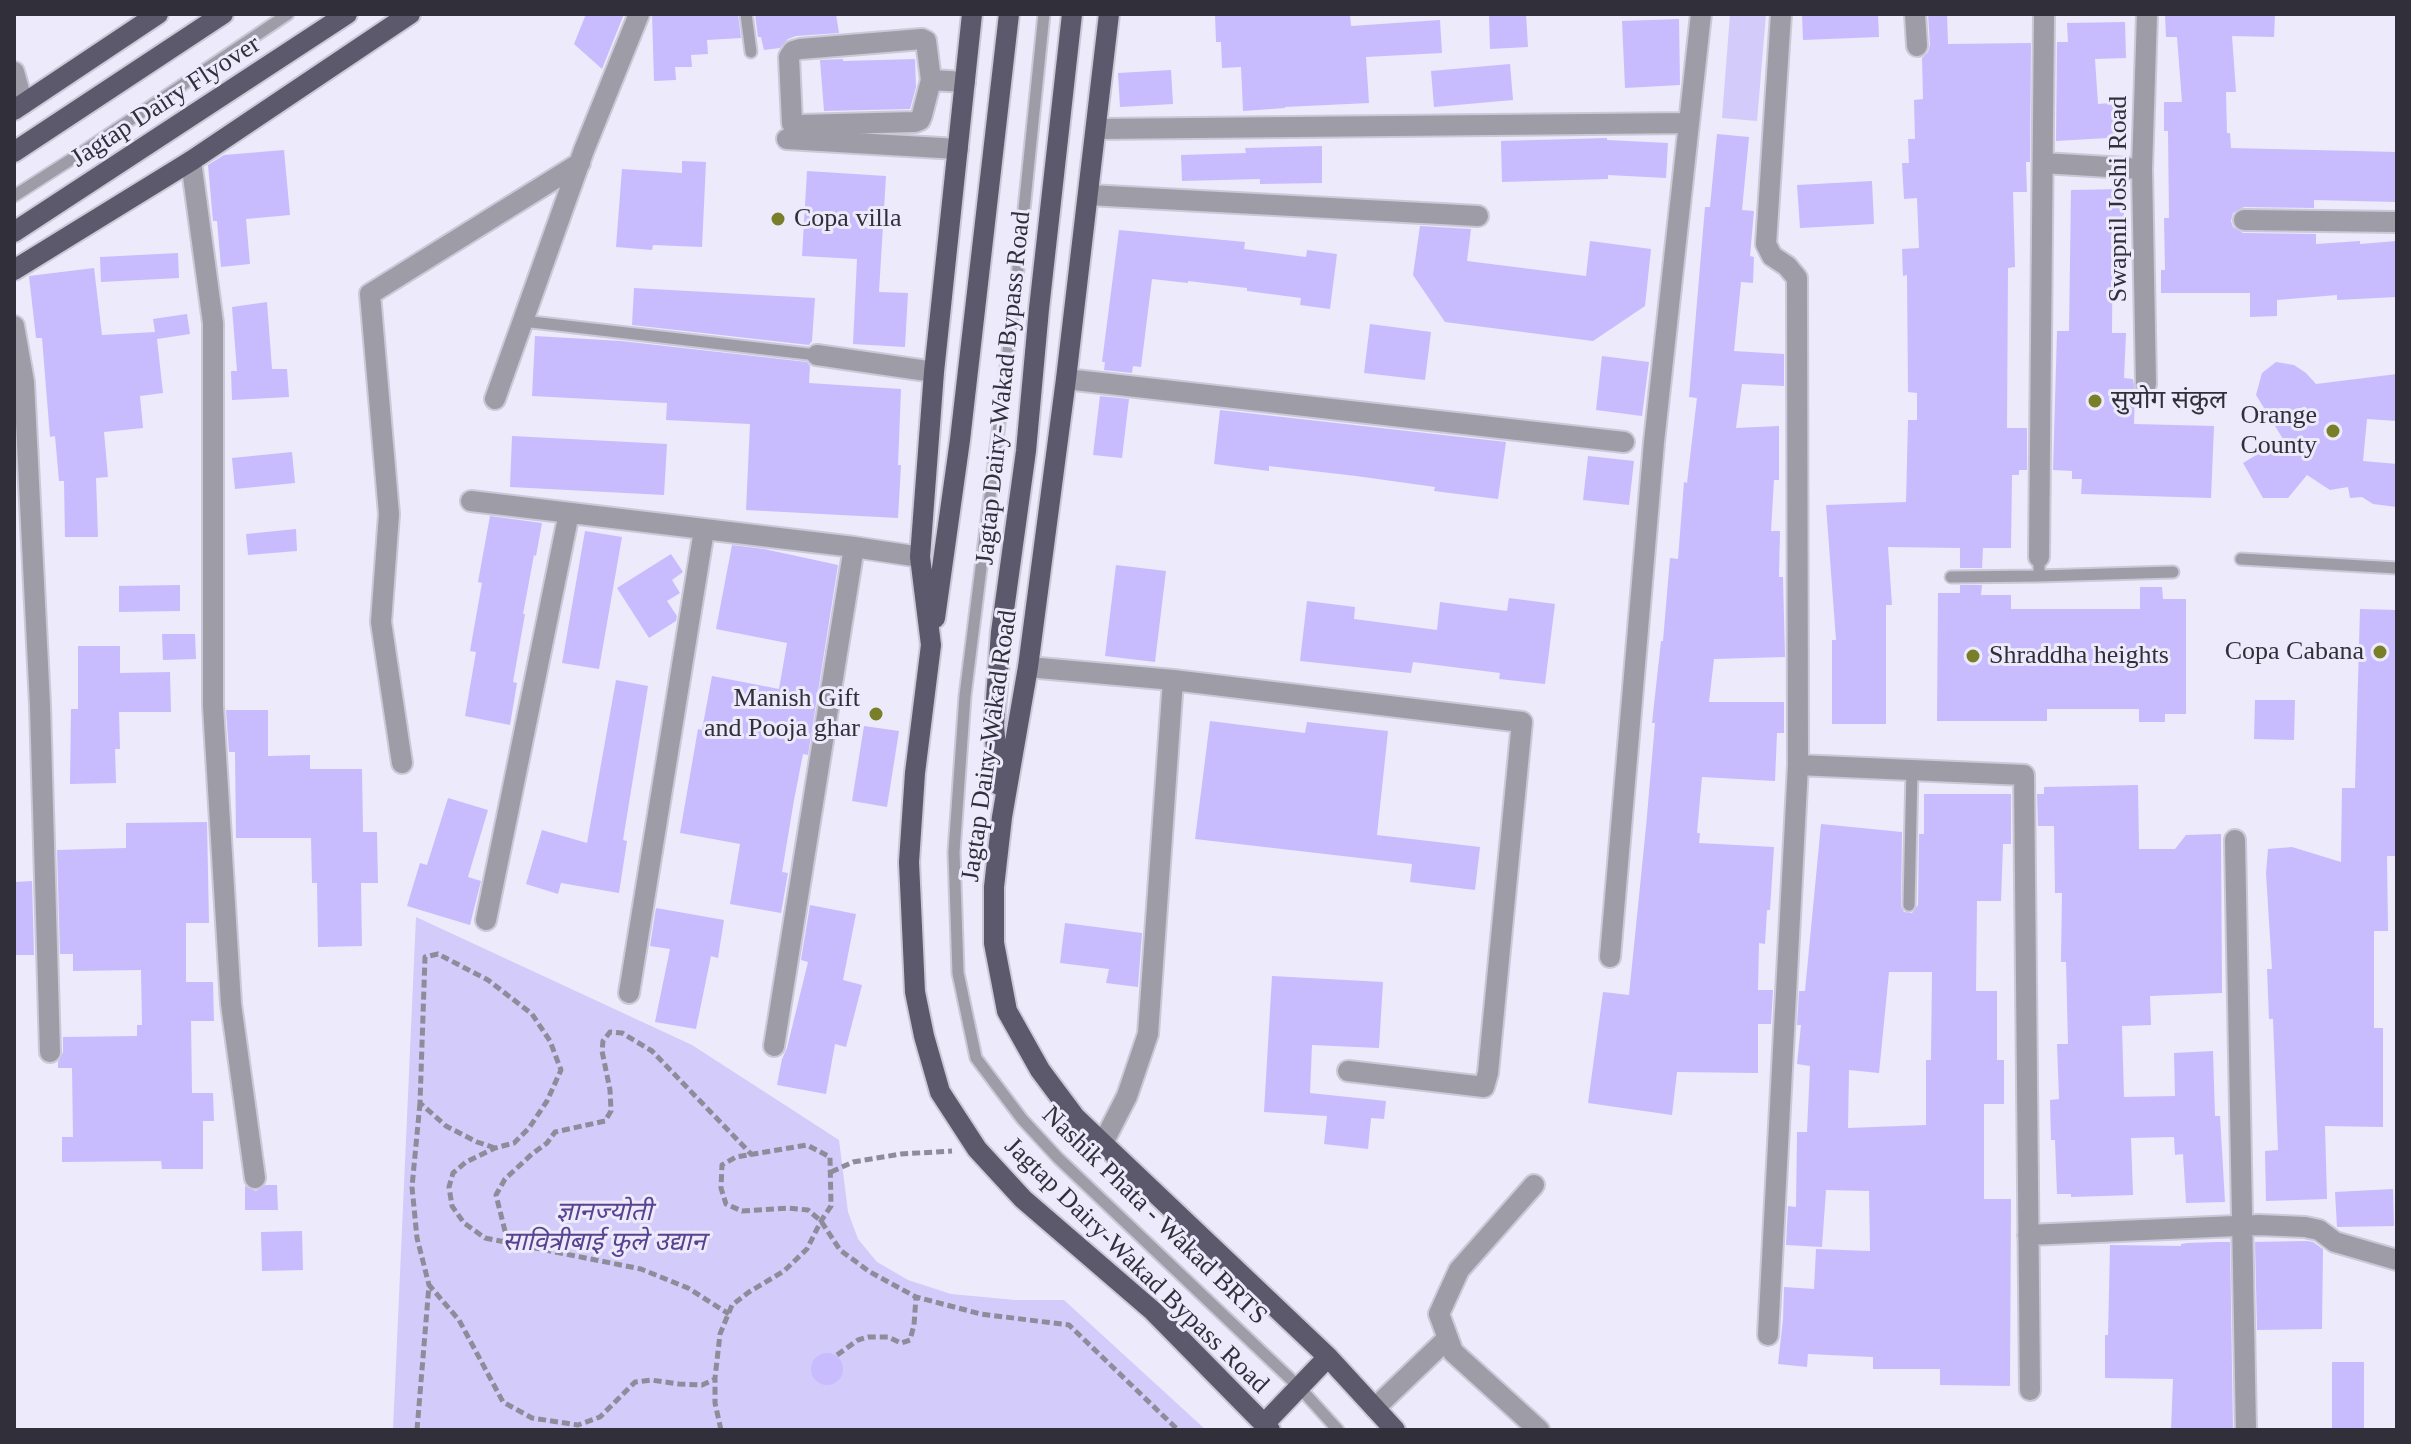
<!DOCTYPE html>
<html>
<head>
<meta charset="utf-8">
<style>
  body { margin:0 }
  #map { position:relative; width:2411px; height:1444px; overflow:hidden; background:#edeafb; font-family:"Times New Roman",serif }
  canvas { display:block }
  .frame { position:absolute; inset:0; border:16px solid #312f3a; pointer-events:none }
</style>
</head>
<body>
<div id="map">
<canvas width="2411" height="1444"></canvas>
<div class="frame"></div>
</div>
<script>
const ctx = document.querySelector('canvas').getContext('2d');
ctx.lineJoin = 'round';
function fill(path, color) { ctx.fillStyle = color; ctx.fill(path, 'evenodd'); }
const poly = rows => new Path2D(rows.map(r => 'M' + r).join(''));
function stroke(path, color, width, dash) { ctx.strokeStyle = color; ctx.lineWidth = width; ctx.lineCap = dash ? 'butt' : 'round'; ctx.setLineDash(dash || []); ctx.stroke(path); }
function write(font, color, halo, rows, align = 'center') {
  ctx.font = font + ' "Times New Roman","Noto Sans Devanagari",serif'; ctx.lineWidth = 6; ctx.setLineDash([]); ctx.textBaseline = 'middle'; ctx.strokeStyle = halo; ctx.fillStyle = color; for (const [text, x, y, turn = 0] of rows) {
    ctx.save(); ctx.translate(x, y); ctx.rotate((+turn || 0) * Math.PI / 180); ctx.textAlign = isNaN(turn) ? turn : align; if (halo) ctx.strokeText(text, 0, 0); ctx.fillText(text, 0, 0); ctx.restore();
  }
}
const green = poly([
  [1730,14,1766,14,1757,121,1722,118],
  [416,917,692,1045,839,1140,848,1212,858,1239,877,1262,908,1280,951,1294,1015,1300,1064,1300,1206,1430,393,1430]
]);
const building = poly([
  [586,14,624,14,602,69,574,44],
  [652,14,738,14,741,38,707,40,708,54,691,55,692,67,675,67,676,80,654,81],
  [755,14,836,14,839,33,796,36,788,39,780,48,764,50,761,37,758,37],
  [1215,14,1350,14,1351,26,1440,20,1442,53,1366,57,1369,103,1285,107,1285,108,1243,111,1241,67,1222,68,1221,42,1216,42],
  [1489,14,1526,14,1528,47,1490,49],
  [1802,14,1878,14,1879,37,1803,40],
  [1928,14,1947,14,1948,44,2031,43,2030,162,2026,162,2027,192,2013,192,2015,267,2008,268,2007,428,2027,428,2027,470,2019,470,2019,475,2012,475,2011,548,1983,548,1982,568,1960,568,1960,548,1888,547,1892,605,1886,605,1886,724,1832,724,1832,640,1836,640,1826,505,1906,502,1908,420,1917,420,1917,393,1908,392,1907,275,1903,276,1902,249,1919,248,1917,198,1904,199,1902,163,1909,163,1908,139,1915,139,1914,100,1923,99,1922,58,1928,52,1930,45],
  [2165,14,2275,14,2274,37,2232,36,2236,92,2226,92,2227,133,2230,133,2231,148,2397,152,2397,202,2314,200,2314,208,2244,207,2233,213,2231,221,2233,227,2243,233,2316,234,2316,244,2360,241,2360,244,2397,241,2397,297,2337,300,2337,295,2277,300,2277,316,2250,317,2250,293,2161,293,2161,270,2165,270,2164,218,2169,218,2168,131,2164,131,2164,102,2182,102,2177,37,2166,37],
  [1679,19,1680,85,1625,88,1622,21],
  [2125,22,2126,58,2095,59,2098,104,2121,102,2124,137,2056,141,2057,42,2068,42,2067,23],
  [843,59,843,61,915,59,916,87,910,109,824,111,820,60],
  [1510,64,1513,100,1434,107,1431,71],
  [1171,70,1173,104,1120,107,1118,73],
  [1717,134,1749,137,1742,210,1754,211,1750,256,1754,257,1753,283,1741,282,1734,351,1784,354,1784,386,1742,384,1736,428,1779,426,1779,480,1774,480,1771,531,1780,531,1779,577,1783,577,1785,657,1714,659,1709,702,1784,702,1784,733,1777,733,1775,781,1702,777,1697,833,1700,833,1699,843,1774,847,1770,910,1767,910,1765,944,1759,943,1758,990,1773,990,1771,1024,1758,1024,1758,1073,1677,1072,1672,1115,1588,1103,1603,992,1629,995,1646,827,1655,723,1652,723,1661,641,1663,641,1670,558,1678,559,1684,482,1687,483,1697,398,1689,397,1705,207,1710,207],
  [1607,138,1607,140,1668,143,1666,178,1608,175,1608,179,1502,182,1501,141],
  [1322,146,1322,183,1260,184,1260,179,1182,181,1181,155,1246,153,1245,148],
  [284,150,290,215,246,219,250,264,221,267,217,221,213,221,208,165,224,155],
  [682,161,706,162,702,247,653,245,652,250,616,247,622,169,682,173],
  [807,171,886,176,879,292,908,293,905,347,853,344,857,259,802,256],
  [1872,181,1874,224,1800,228,1797,185],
  [2123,189,2124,220,2113,220,2112,333,2126,333,2124,378,2133,379,2135,391,2134,424,2214,426,2211,498,2081,494,2082,479,2072,479,2072,471,2053,470,2057,331,2069,331,2071,190],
  [1420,226,1471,229,1467,261,1586,276,1590,241,1651,249,1645,306,1593,341,1445,322,1413,275],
  [1119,230,1245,242,1244,249,1306,257,1307,250,1337,254,1330,309,1300,305,1301,298,1247,291,1247,288,1188,281,1188,283,1152,279,1141,367,1133,366,1132,373,1104,370,1105,362,1102,362],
  [178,253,179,278,101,282,100,257],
  [94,268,102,335,155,332,153,319,187,314,190,334,157,339,163,393,140,396,143,428,104,432,108,477,96,478,98,537,65,537,64,481,59,481,55,436,50,437,42,338,36,338,29,276],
  [634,288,815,298,812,341,809,345,632,325],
  [267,302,272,369,287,369,289,397,232,400,231,371,237,371,232,307],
  [1370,324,1431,332,1425,380,1364,373],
  [535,336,621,341,807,362,810,366,809,383,901,389,898,465,901,465,898,518,746,510,750,424,666,420,667,403,532,396],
  [1602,356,1649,362,1642,416,1596,410],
  [2276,362,2294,365,2306,373,2316,384,2397,374,2397,421,2367,419,2363,461,2397,464,2397,507,2373,504,2362,497,2350,498,2348,487,2330,490,2307,475,2288,498,2263,498,2243,463,2283,439,2256,395,2262,373],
  [1100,396,1129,399,1122,458,1093,455],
  [1220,410,1506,442,1498,499,1434,491,1435,487,1356,476,1269,466,1269,471,1214,464],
  [512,436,667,444,664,495,510,487],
  [292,452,295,483,235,489,232,458],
  [1588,456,1634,461,1629,505,1583,500],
  [490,516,542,523,536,556,534,555,523,614,525,614,513,682,517,683,510,725,465,716,476,652,470,651,482,583,478,582],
  [296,529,297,551,248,555,246,534],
  [585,531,622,537,599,669,562,663],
  [732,545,764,549,838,565,808,755,803,754,794,800,782,872,788,873,781,913,730,904,740,844,680,833,698,729,702,730,712,676,779,689,787,643,716,629],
  [671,554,683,572,672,580,680,593,667,601,677,616,676,621,649,638,617,588],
  [1116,565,1166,571,1155,662,1105,656],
  [180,585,180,611,119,612,119,586],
  [1960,585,1982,585,1981,595,2011,595,2011,609,2140,609,2140,587,2162,587,2163,599,2186,599,2186,714,2165,714,2165,722,2139,722,2139,709,2047,709,2047,721,1937,721,1938,593,1960,593],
  [1509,598,1555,604,1545,684,1499,679,1500,673,1413,662,1411,673,1300,661,1307,601,1355,607,1354,619,1437,630,1440,602,1507,611],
  [2360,609,2397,610,2397,856,2387,856,2388,931,2374,931,2374,1028,2383,1028,2383,1127,2325,1126,2327,1199,2266,1201,2265,1151,2278,1150,2273,1019,2269,1019,2267,969,2272,969,2266,873,2268,849,2292,847,2341,862,2342,788,2355,788],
  [162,634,195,634,196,659,163,660],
  [78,646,120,646,120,673,170,672,171,712,119,712,120,749,115,749,116,783,70,784,71,709,78,709],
  [616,680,648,686,623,840,627,841,619,893,561,883,558,894,526,884,542,830,587,843],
  [2255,700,2295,700,2294,740,2254,739],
  [226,710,268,710,268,756,310,755,310,769,362,769,363,832,377,832,378,883,361,883,362,946,318,947,317,883,312,883,311,838,236,838,235,752,229,752],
  [1210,721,1305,733,1307,722,1388,731,1377,835,1480,847,1475,890,1410,882,1412,864,1195,839],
  [864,726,899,731,887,807,852,801],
  [2138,785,2139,849,2175,849,2186,835,2221,834,2222,993,2150,996,2151,1025,2122,1026,2124,1097,2175,1096,2174,1053,2213,1051,2215,1116,2220,1116,2225,1202,2186,1203,2183,1154,2175,1155,2174,1137,2131,1138,2133,1195,2071,1197,2071,1194,2057,1194,2055,1140,2051,1140,2050,1100,2059,1099,2057,1044,2068,1044,2066,962,2061,962,2062,893,2055,893,2054,826,2038,826,2037,794,2044,794,2044,787],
  [1924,794,2011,794,2011,844,2003,844,2001,901,1977,901,1976,991,1997,991,1997,1060,2004,1060,2004,1104,1984,1104,1984,1199,2011,1199,2010,1386,1940,1385,1940,1369,1873,1369,1873,1357,1808,1354,1807,1367,1778,1364,1783,1319,1784,1287,1814,1289,1816,1249,1870,1251,1869,1191,1826,1190,1822,1247,1786,1245,1788,1206,1796,1207,1797,1132,1807,1132,1810,1066,1797,1064,1801,1025,1797,1025,1799,991,1805,991,1821,824,1902,832,1901,906,1904,912,1912,913,1918,905,1919,834,1924,834],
  [1889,972,1932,972,1931,1060,1926,1060,1926,1125,1848,1128,1849,1070,1879,1073],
  [448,798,488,810,468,877,481,881,470,925,407,906,420,863,427,865],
  [207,822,209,923,186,923,186,982,213,982,214,1021,191,1021,192,1093,213,1093,214,1121,203,1121,203,1169,162,1169,161,1161,62,1162,62,1137,73,1137,72,1068,58,1068,58,1062,63,1052,63,1037,137,1036,137,1025,142,1025,141,970,73,971,73,954,60,954,57,850,126,848,126,823],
  [32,881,34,955,14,955,14,882],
  [810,905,856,914,843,980,862,985,846,1047,835,1044,826,1094,777,1085,782,1059,787,1048,808,962,801,960],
  [656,908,724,920,718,958,711,956,696,1029,655,1022,670,949,650,946],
  [1065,923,1142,933,1138,987,1106,983,1109,969,1060,963],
  [1272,976,1383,982,1379,1048,1312,1045,1310,1093,1386,1101,1384,1119,1371,1118,1368,1149,1324,1144,1327,1116,1264,1112],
  [265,1185,277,1185,278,1210,245,1210,245,1186,256,1191],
  [2393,1189,2394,1226,2337,1227,2335,1192],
  [302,1231,303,1270,262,1271,261,1232],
  [2307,1241,2313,1242,2323,1249,2322,1329,2257,1330,2255,1242],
  [2217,1242,2230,1242,2233,1430,2171,1430,2173,1379,2105,1378,2105,1335,2108,1335,2110,1245,2181,1246,2181,1244,2187,1243],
  '811 1369a16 16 0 1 1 32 0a16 16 0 1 1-32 0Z',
  [2332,1362,2364,1362,2364,1430,2332,1430]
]);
const path = poly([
  [420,1103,412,1187,417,1238,429,1285],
  [495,1148,477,1142,446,1126,420,1103,425,957,438,954,488,980,532,1014,550,1041,561,1070,547,1101,529,1128,514,1143,495,1148,466,1162,453,1173,449,1187,452,1206,464,1223,485,1238,641,1269,688,1288,729,1314],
  [831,1172,853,1162,901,1154,952,1151],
  [508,1243,496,1195,505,1179,532,1154,547,1143,555,1132,605,1121,611,1111,610,1090,602,1051,603,1041,610,1032,622,1033,652,1051,752,1155],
  [837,1355,858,1340,868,1337,888,1337,901,1343,910,1340,914,1325,916,1297],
  [417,1430,429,1285,459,1320,503,1402,532,1418,578,1425,600,1417,635,1382,651,1380,679,1384,702,1385,715,1379],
  [721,1430,715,1403,715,1378,720,1334,732,1305,749,1292,784,1271,807,1249,821,1221,831,1206,830,1157,807,1145,736,1157,722,1165,721,1188,726,1204,742,1211,788,1208,808,1210,821,1221,840,1250,870,1272,916,1297,981,1314,1069,1325,1178,1430]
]);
const service = poly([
  [746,14,751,52],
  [1044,14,1016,288,965,696,954,852,958,973,976,1058,1022,1119,1058,1158,1300,1388,1338,1430],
  [14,196,78,155,288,14],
  [523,321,817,355],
  [2241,559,2397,568],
  [2039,576,2173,572],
  [1951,577,2039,576,2039,557],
  [1909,905,1912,770]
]);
const minor = poly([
  [1915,14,1917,46],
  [14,72,23,104],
  [931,80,922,115,920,120,915,122,798,125,792,123,789,57,793,51,800,49,922,39,926,41,931,80,965,82],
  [1096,129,1688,123],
  [787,139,958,149],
  [191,161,213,323,213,706,231,1004,255,1178],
  [2043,163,2142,169],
  [1089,195,1478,216],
  [2244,220,2397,222],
  [14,326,24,382,40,705,50,1052],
  [817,355,934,372],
  [1066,379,1624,442],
  [2146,384,2142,169,2147,14],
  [495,399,584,150,639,14],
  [471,501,854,547,920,557],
  [2039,557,2044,14],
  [1028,667,1173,680,1522,722,1488,1073,1484,1087,1348,1071],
  [402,763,381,622,389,514,370,294,580,163],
  [1798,765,2024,775,2030,1390],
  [2235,840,2246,1430],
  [486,920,569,513],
  [1610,957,1654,442,1701,14],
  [629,993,704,530],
  [774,1046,854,547],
  [1103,1143,1127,1096,1148,1034,1173,680],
  [1534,1185,1459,1270,1439,1314,1453,1352,1539,1430],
  [2028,1235,2259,1225,2305,1227,2319,1230,2335,1242,2397,1260],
  [1768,1335,1798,765,1797,278,1787,266,1772,256,1766,244,1781,14],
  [1375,1408,1448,1338]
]);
const primary = poly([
  [972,14,934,372,920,557,931,645,915,773,909,862,915,992,924,1036,940,1092,977,1149,1023,1199,1153,1311,1270,1430],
  [1109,14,1066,379,1028,667,1002,817,994,887,994,943,1007,1011,1040,1070,1075,1117,1328,1357,1395,1430],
  [14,110,158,14],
  [14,152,223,14],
  [14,232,347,14],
  [14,270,191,161,410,14],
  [935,618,960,440,1009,14],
  [999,785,994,725,1001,632,1026,451,1039,309,1072,14],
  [1264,1424,1328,1357]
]);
const markers = [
  [778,219,8,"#797e28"],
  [2095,401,8,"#797e28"],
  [2333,431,8,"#797e28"],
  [2380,652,8,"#797e28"],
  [1973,656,8,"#797e28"],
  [876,714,8,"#797e28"]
];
const streetNames = [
  ["Jagtap Dairy Flyover",166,102,-33],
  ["Swapnil Joshi Road",2119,199,-90],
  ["Jagtap Dairy-Wakad Bypass Road",1004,388,-84],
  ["Jagtap Dairy-Wakad Road",990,746,-82],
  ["Nashik Phata - Wakad BRTS",1154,1216,44],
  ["Jagtap Dairy-Wakad Bypass Road",1136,1266,44]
];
const poiNames = [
  ["Copa villa",794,219],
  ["सुयोग संकुल",2111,401],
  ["Orange",2317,416,"right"],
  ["County",2317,446,"right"],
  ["Copa Cabana",2364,652,"right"],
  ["Shraddha heights",1989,656],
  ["Manish Gift",860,699,"right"],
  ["and Pooja ghar",860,729,"right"]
];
const parkNames = [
  ["ज्ञानज्योती",604,1213],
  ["सावित्रीबाई फुले उद्यान",604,1243]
];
fill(green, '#d3cbfa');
fill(building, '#c8bcfe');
stroke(service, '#cbc8d8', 15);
stroke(minor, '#cbc8d8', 24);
stroke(primary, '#cbc8d8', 24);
stroke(path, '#8e8c9a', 5, [8, 4]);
stroke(service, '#9d9ca7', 11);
stroke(minor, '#9d9ca7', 20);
stroke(primary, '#5c596d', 20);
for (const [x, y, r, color] of markers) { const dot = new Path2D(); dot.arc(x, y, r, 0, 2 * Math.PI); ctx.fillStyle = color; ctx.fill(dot); stroke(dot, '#edeafb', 3); }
write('26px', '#312f3a', '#edeafb', streetNames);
write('26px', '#312f3a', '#edeafb', poiNames, 'left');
write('italic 26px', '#574390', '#edeafb', parkNames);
</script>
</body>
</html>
